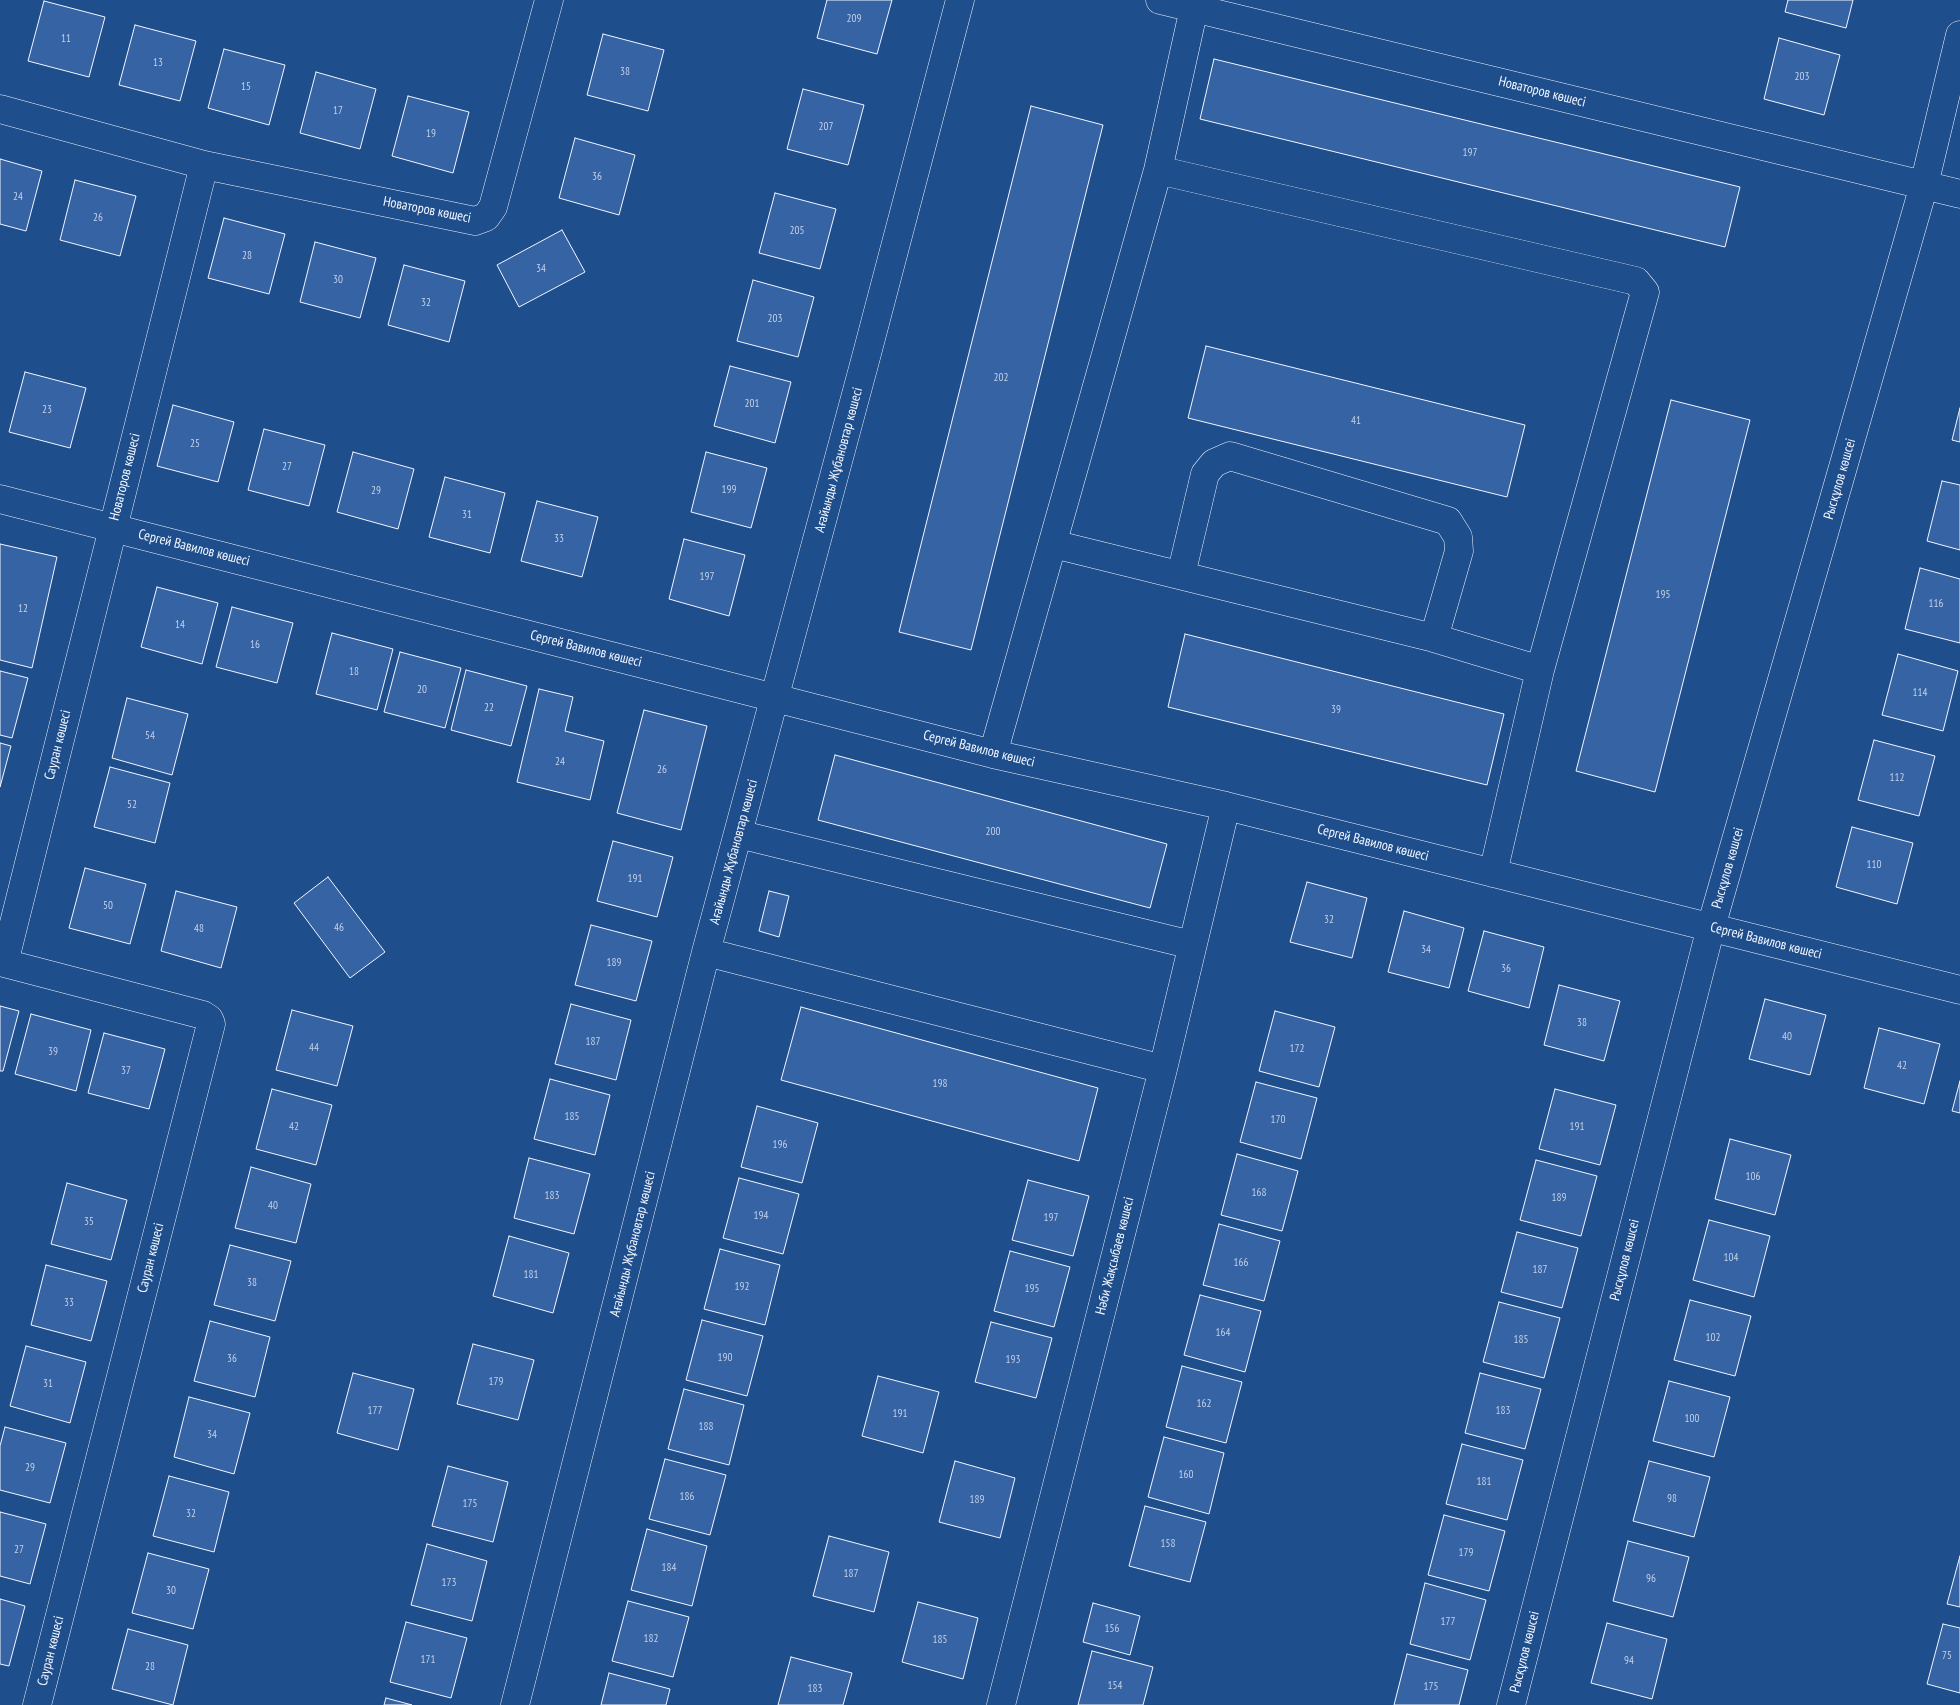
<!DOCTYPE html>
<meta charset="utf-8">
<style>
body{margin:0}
canvas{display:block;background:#1f4e8c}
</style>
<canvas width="1960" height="1705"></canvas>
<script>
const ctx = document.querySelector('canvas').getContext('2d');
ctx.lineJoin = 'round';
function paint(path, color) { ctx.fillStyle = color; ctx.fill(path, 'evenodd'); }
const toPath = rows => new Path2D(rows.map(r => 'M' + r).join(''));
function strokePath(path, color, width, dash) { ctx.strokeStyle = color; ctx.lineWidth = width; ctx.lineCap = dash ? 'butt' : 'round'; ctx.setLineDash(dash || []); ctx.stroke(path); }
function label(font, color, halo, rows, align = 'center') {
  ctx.font = font + ' "PT Sans Narrow",sans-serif'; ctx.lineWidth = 4; ctx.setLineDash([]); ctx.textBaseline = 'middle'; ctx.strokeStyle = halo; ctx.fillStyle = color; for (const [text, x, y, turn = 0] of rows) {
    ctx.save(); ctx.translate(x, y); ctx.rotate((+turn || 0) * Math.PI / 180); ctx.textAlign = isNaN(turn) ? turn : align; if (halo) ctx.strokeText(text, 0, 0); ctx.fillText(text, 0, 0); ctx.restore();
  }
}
const building = toPath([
 [827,0,892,0,877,54,817,38,827,0],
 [1788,0,1853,0,1846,28,1785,12,1788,0],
 [44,1,105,17,89,77,28,61,44,1],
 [135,25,196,41,180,101,119,85,135,25],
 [603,34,664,50,648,111,587,95,603,34],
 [1779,38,1840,55,1824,115,1764,99,1779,38],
 [224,49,285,65,269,125,208,108,224,49],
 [1214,59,1740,187,1725,247,1200,119,1214,59],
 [316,72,376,89,360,149,300,133,316,72],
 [803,89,864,105,848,165,787,149,803,89],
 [408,96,469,112,453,173,392,156,408,96],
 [1031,106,1103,125,971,650,899,632,1031,106],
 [575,138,635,155,619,215,559,198,575,138],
 [0,159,42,171,26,231,0,224,0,159],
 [75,180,136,196,120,256,60,240,75,180],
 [775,193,836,209,820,269,759,253,775,193],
 [224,218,285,234,269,294,208,278,224,218],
 [562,230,585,272,519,307,497,265,562,230],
 [315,242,376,258,360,318,300,302,315,242],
 [404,265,465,281,449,342,388,325,404,265],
 [753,280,814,297,798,357,737,341,753,280],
 [1206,346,1525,425,1507,497,1188,418,1206,346],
 [730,366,791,382,775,443,714,426,730,366],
 [25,372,86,388,70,448,9,432,25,372],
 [1671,400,1750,420,1655,792,1576,771,1671,400],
 [173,405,234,422,218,482,157,466,173,405],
 [1960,408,1960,442,1952,440,1960,408],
 [264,429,325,445,309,506,248,490,264,429],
 [353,452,414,469,398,529,337,512,353,452],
 [706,452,767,468,751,528,691,512,706,452],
 [445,477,505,493,490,553,429,537,445,477],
 [1942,481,1960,485,1960,550,1927,541,1942,481],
 [537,501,598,517,582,577,521,561,537,501],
 [684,539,745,555,729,616,669,599,684,539],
 [0,544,57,557,32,668,0,660,0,544],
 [1920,568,1960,579,1960,643,1905,629,1920,568],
 [157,587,218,603,202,664,141,647,157,587],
 [232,607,293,623,277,683,216,667,232,607],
 [332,633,393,649,377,710,316,694,332,633],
 [1185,634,1504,714,1487,785,1168,707,1185,634],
 [400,652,461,668,445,728,384,712,400,652],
 [1898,654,1958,671,1943,731,1882,715,1898,654],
 [466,670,527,686,511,746,451,730,466,670],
 [0,671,28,678,12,738,0,735,0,671],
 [539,689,573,697,565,731,604,741,590,800,517,782,539,689],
 [127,698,188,714,172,775,112,758,127,698],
 [644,710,707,726,681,830,617,813,644,710],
 [1874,740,1935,756,1919,816,1858,800,1874,740],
 [0,743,11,746,0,787,0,743],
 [835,755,1167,844,1150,908,818,820,835,755],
 [110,767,170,783,155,843,94,827,110,767],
 [1852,827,1913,843,1897,904,1836,887,1852,827],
 [613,841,673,857,657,917,597,901,613,841],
 [85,868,146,884,130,944,69,928,85,868],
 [328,877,385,952,350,978,294,903,328,877],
 [1307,882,1367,898,1352,958,1290,942,1307,882],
 [176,891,237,907,221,968,161,951,176,891],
 [769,891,789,896,779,937,759,931,769,891],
 [1404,911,1464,928,1449,988,1388,972,1404,911],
 [591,925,652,941,636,1001,575,985,591,925],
 [1484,931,1544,947,1529,1008,1468,991,1484,931],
 [1559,985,1620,1001,1604,1061,1544,1045,1559,985],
 [1765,999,1826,1015,1810,1075,1749,1059,1765,999],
 [571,1004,631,1020,616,1080,555,1064,571,1004],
 [0,1006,19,1011,3,1071,0,1071,0,1006],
 [801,1007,1098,1088,1079,1161,781,1080,801,1007],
 [292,1010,353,1026,337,1086,276,1070,292,1010],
 [1275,1011,1335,1027,1319,1087,1259,1071,1275,1011],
 [31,1014,91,1030,76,1091,15,1074,31,1014],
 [1879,1028,1940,1044,1924,1104,1864,1088,1879,1028],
 [104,1033,165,1049,149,1109,88,1093,104,1033],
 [550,1079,610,1095,595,1155,534,1139,550,1079],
 [1960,1081,1960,1113,1952,1111,1960,1081],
 [1256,1082,1317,1098,1301,1159,1240,1142,1256,1082],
 [272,1089,332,1105,316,1165,256,1149,272,1089],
 [1555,1089,1616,1105,1600,1165,1539,1149,1555,1089],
 [757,1106,818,1123,802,1183,741,1167,757,1106],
 [1730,1139,1791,1155,1775,1215,1715,1199,1730,1139],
 [1237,1154,1298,1171,1282,1231,1221,1215,1237,1154],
 [529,1158,590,1174,574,1234,514,1218,529,1158],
 [1536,1160,1597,1176,1581,1236,1520,1220,1536,1160],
 [251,1167,311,1184,296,1243,235,1228,251,1167],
 [739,1178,799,1194,783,1254,723,1238,739,1178],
 [1028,1180,1089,1196,1073,1256,1012,1240,1028,1180],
 [67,1183,127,1200,111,1260,51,1244,67,1183],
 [1709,1220,1770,1236,1754,1297,1693,1280,1709,1220],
 [1219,1224,1280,1241,1264,1301,1203,1285,1219,1224],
 [1517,1232,1578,1248,1562,1308,1501,1292,1517,1232],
 [509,1236,569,1253,553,1313,493,1296,509,1236],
 [230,1245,291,1261,275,1321,214,1305,230,1245],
 [720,1249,780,1265,765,1325,704,1309,720,1249],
 [1010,1251,1070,1267,1054,1327,994,1311,1010,1251],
 [46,1265,107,1281,91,1341,31,1325,46,1265],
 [1200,1295,1261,1311,1245,1372,1184,1355,1200,1295],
 [1690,1300,1751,1316,1735,1376,1674,1360,1690,1300],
 [1499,1302,1560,1318,1544,1378,1483,1362,1499,1302],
 [702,1320,763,1336,747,1396,686,1380,702,1320],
 [210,1321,270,1337,255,1397,194,1381,210,1321],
 [991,1322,1052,1338,1036,1398,975,1382,991,1322],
 [473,1344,534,1360,518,1420,457,1404,473,1344],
 [26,1346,86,1362,70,1423,10,1406,26,1346],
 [1182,1366,1242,1382,1226,1443,1166,1427,1182,1366],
 [353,1373,414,1389,398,1450,337,1433,353,1373],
 [1480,1373,1541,1389,1525,1449,1465,1433,1480,1373],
 [878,1376,939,1392,923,1453,862,1436,878,1376],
 [1669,1381,1730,1397,1714,1457,1653,1441,1669,1381],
 [684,1389,744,1405,729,1465,668,1449,684,1389],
 [189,1397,250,1413,234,1474,174,1457,189,1397],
 [5,1427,66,1443,50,1503,0,1490,0,1446,5,1427],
 [1164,1437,1224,1453,1209,1514,1148,1497,1164,1437],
 [1462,1444,1523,1460,1507,1520,1446,1504,1462,1444],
 [665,1459,726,1475,710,1535,649,1519,665,1459],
 [955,1461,1015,1478,1000,1538,939,1522,955,1461],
 [1649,1461,1710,1477,1694,1537,1633,1521,1649,1461],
 [448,1466,508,1482,493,1542,432,1526,448,1466],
 [169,1476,229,1492,214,1552,153,1536,169,1476],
 [1145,1506,1206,1522,1190,1582,1129,1566,1145,1506],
 [0,1512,46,1524,30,1584,0,1576,0,1512],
 [1444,1515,1505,1531,1489,1591,1428,1575,1444,1515],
 [647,1529,707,1546,692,1606,631,1590,647,1529],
 [829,1536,889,1552,874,1612,813,1596,829,1536],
 [1628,1541,1689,1557,1673,1617,1613,1601,1628,1541],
 [427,1544,487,1561,472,1621,411,1605,427,1544],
 [148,1553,209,1569,193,1629,132,1613,148,1553],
 [1960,1556,1960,1607,1947,1604,1960,1556],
 [1425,1583,1486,1600,1470,1660,1410,1644,1425,1583],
 [0,1599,25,1606,9,1666,0,1664,0,1599],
 [628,1601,689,1617,673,1677,612,1661,628,1601],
 [918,1602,978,1618,963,1679,902,1662,918,1602],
 [1093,1603,1140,1616,1130,1655,1083,1642,1093,1603],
 [406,1622,467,1638,451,1698,390,1682,406,1622],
 [1607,1623,1667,1639,1652,1699,1591,1683,1607,1623],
 [1943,1624,1960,1628,1960,1693,1927,1684,1943,1624],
 [128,1629,188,1645,173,1705,112,1689,128,1629],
 [1092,1651,1153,1667,1143,1705,1078,1705,1092,1651],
 [1407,1654,1468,1670,1459,1705,1394,1705,1407,1654],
 [791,1657,852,1673,843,1705,778,1705,791,1657],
 [609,1673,670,1689,666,1705,601,1705,609,1673],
 [386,1698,412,1705,384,1705,386,1698]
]);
paint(building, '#3563a3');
strokePath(building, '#f2f6ff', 1);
const minor = toPath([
 [1160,0,1960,194],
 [0,109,204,165,475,221,486,217,493,207,549,0],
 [1158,170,1194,8],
 [0,499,993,754,1226,806,1960,990],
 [1181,575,1205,474,1214,463,1230,456,1448,521,1458,537,1459,551,1434,638],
 [993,754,1158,170,1636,281,1645,292,1540,670,1434,638,1053,544],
 [738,834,1192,945],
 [1493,873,1540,670],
 [706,952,1163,1069],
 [0,962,4,963,204,165],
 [4,963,203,1015,209,1019,211,1024,37,1705],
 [515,1705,706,952,865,361,960,0],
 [1001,1705,1163,1069,1226,806],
 [1511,1705,1711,927,1924,185,1960,35]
]);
strokePath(minor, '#f2f6ff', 29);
strokePath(minor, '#1f4e8c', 28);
label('11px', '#c3d1e8', null, [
 ["209",854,19],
 ["11",66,39],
 ["13",158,63],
 ["38",625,72],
 ["203",1802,77],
 ["15",246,87],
 ["17",338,111],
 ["207",826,127],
 ["19",431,134],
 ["197",1470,153],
 ["36",597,177],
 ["24",18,197],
 ["26",98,218],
 ["205",797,231],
 ["28",247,256],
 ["34",541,269],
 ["30",338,280],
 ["32",426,303],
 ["203",775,319],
 ["202",1001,378],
 ["201",752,404],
 ["23",47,410],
 ["41",1356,421],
 ["25",195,444],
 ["27",287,467],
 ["199",729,490],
 ["29",376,491],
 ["31",467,515],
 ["33",559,539],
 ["197",707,577],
 ["195",1663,595],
 ["116",1936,604],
 ["12",23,609],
 ["14",180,625],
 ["16",255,645],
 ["18",354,672],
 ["20",422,690],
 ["114",1920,693],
 ["22",489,708],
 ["39",1336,710],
 ["54",150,736],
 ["24",560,762],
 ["26",662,770],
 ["112",1897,778],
 ["52",132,805],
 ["200",993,832],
 ["110",1874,865],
 ["191",635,879],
 ["50",108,906],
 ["32",1329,920],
 ["46",339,928],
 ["48",199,929],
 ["34",1426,950],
 ["189",614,963],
 ["36",1506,969],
 ["38",1582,1023],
 ["40",1787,1037],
 ["187",593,1042],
 ["44",314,1048],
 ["172",1297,1049],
 ["39",53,1052],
 ["42",1902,1066],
 ["37",126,1071],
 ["198",940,1084],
 ["185",572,1117],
 ["170",1278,1120],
 ["42",294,1127],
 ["191",1577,1127],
 ["196",780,1145],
 ["106",1753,1177],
 ["168",1259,1193],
 ["183",552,1196],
 ["189",1559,1198],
 ["40",273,1206],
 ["194",761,1216],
 ["197",1051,1218],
 ["35",89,1222],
 ["104",1731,1258],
 ["166",1241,1263],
 ["187",1540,1270],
 ["181",531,1275],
 ["38",252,1283],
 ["192",742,1287],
 ["195",1032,1289],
 ["33",69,1303],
 ["164",1223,1333],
 ["102",1713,1338],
 ["185",1521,1340],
 ["190",725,1358],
 ["36",232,1359],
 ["193",1013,1360],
 ["179",496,1382],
 ["31",48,1384],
 ["162",1204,1404],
 ["177",375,1411],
 ["183",1503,1411],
 ["191",900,1414],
 ["100",1692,1419],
 ["188",706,1427],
 ["34",212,1435],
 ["29",30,1468],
 ["160",1186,1475],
 ["181",1484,1482],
 ["186",687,1497],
 ["98",1672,1499],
 ["189",977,1500],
 ["175",470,1504],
 ["32",191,1514],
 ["158",1168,1544],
 ["27",19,1550],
 ["179",1466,1553],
 ["184",669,1568],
 ["187",851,1574],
 ["96",1651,1579],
 ["173",449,1583],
 ["30",171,1591],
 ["177",1448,1622],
 ["156",1112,1629],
 ["182",651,1639],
 ["185",940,1640],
 ["75",1947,1656],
 ["171",428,1660],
 ["94",1629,1661],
 ["28",150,1667],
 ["154",1115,1686],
 ["175",1431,1687],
 ["183",815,1689]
]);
label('14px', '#f2f6ff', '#1f4e8c', [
 ["Новаторов көшесі",1542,92,14],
 ["Новаторов көшесі",427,210,11],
 ["Ағайынды Жұбановтар көшесі",839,460,-75],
 ["Новаторов көшесі",125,477,-76],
 ["Рысқұлов көшсеі",1840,479,-74],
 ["Сергей Вавилов көшесі",194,548,14],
 ["Сергей Вавилов көшесі",586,649,14],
 ["Сауран көшесі",58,745,-76],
 ["Сергей Вавилов көшесі",979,749,14],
 ["Сергей Вавилов көшесі",1373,843,14],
 ["Ағайынды Жұбановтар көшесі",734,852,-75],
 ["Рысқұлов көшсеі",1728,868,-74],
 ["Сергей Вавилов көшесі",1766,941,14],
 ["Ағайынды Жұбановтар көшесі",633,1244,-76],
 ["Нәби Жақсыбаев көшесі",1115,1256,-76],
 ["Сауран көшесі",151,1258,-76],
 ["Рысқұлов көшсеі",1625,1260,-76],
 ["Сауран көшесі",51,1651,-76],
 ["Рысқұлов көшсеі",1525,1652,-76]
]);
</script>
